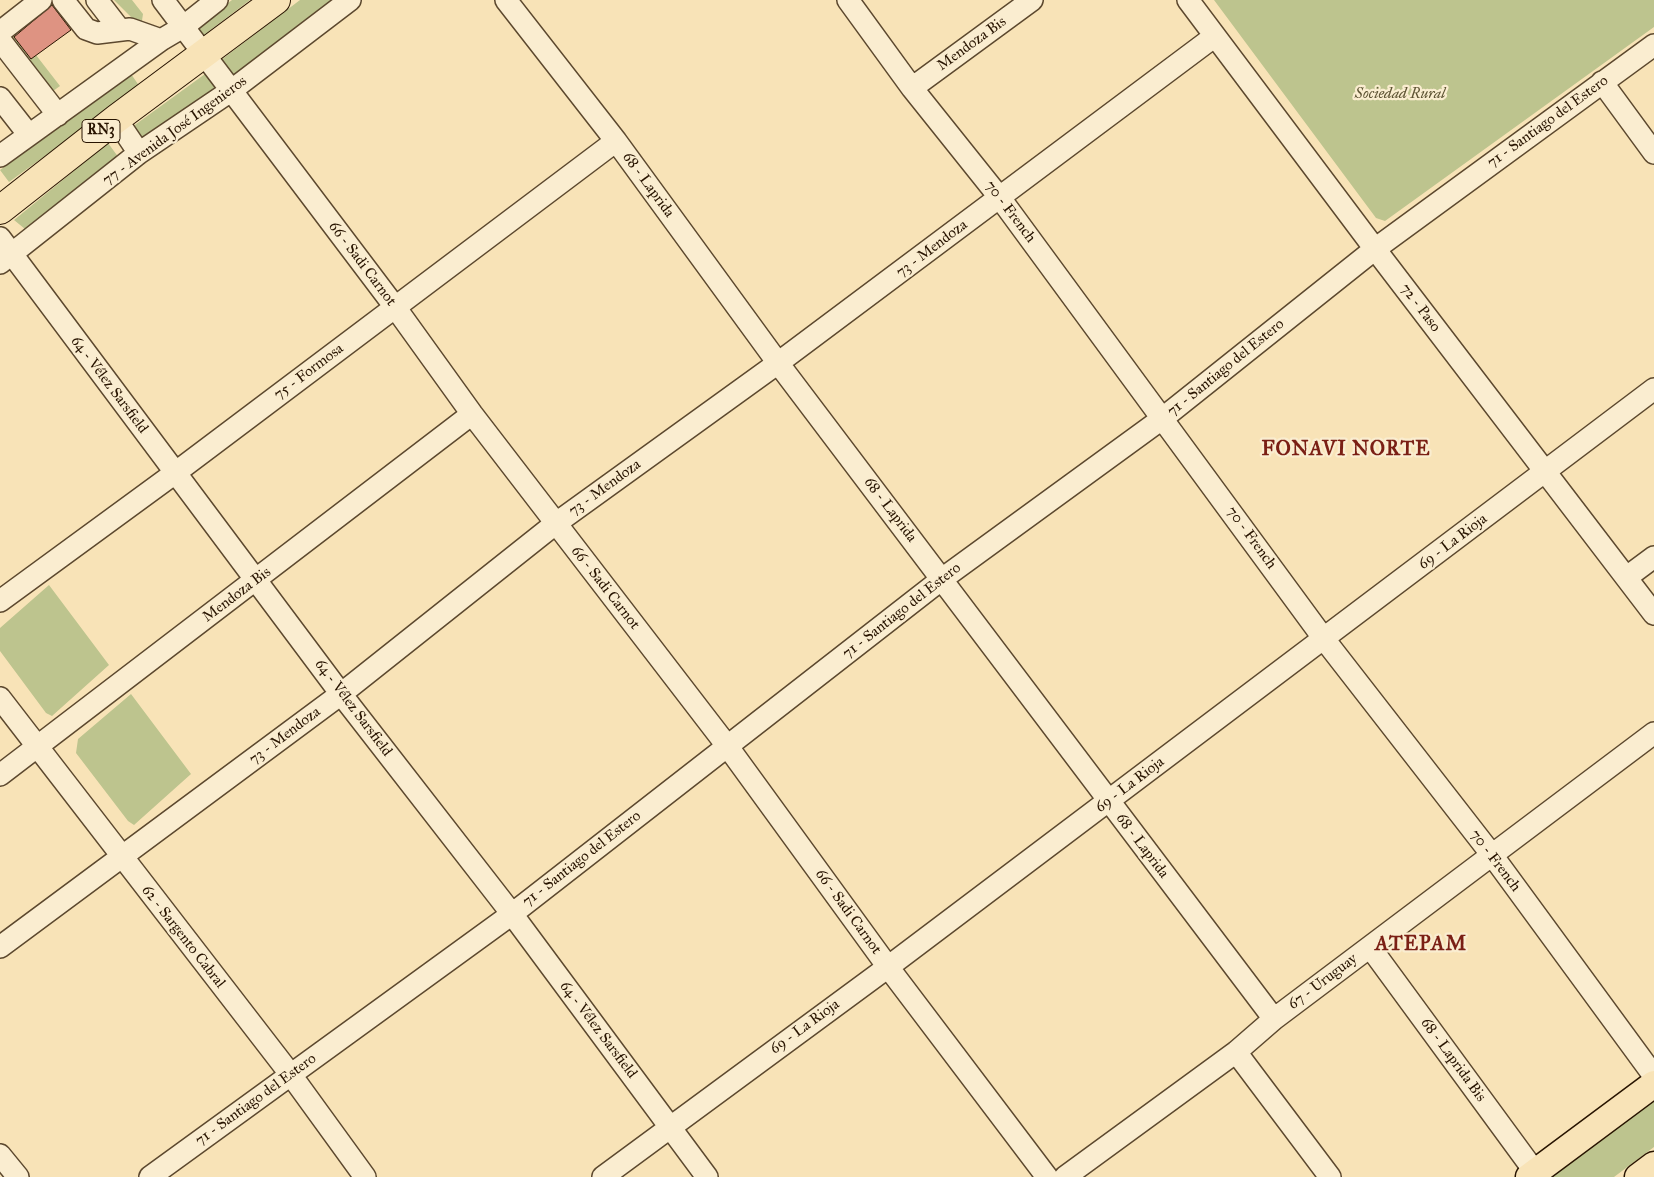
<!DOCTYPE html>
<meta charset="utf-8">
<style>
body{margin:0}
canvas{display:block;background:#f8e3b7}
</style>
<canvas width="1654" height="1177"></canvas>
<script>
const ctx = document.querySelector('canvas').getContext('2d');
ctx.lineJoin = 'round';
function paint(path, color) { ctx.fillStyle = color; ctx.fill(path, 'evenodd'); }
const toPath = rows => new Path2D(rows.map(r => 'M' + r).join(''));
function strokePath(path, color, width, dash) { ctx.strokeStyle = color; ctx.lineWidth = width; ctx.lineCap = dash ? 'butt' : 'round'; ctx.setLineDash(dash || []); ctx.stroke(path); }
function label(font, color, halo, rows, align = 'center') {
  ctx.font = font + ' "IM FELL Great Primer",serif'; ctx.lineWidth = 4.5; ctx.setLineDash([]); ctx.textBaseline = 'middle'; ctx.strokeStyle = halo; ctx.fillStyle = color; for (const [text, x, y, turn = 0] of rows) {
    ctx.save(); ctx.translate(x, y); ctx.rotate((+turn || 0) * Math.PI / 180); ctx.textAlign = isNaN(turn) ? turn : align; if (halo) ctx.strokeText(text, 0, 0); ctx.fillText(text, 0, 0); ctx.restore();
  }
}
paint(toPath([
 [114,0,132,0,143,14,141,27],
 [232,0,250,0,204,35,195,28],
 [300,0,332,0,233,76,221,60],
 [1214,0,1654,0,1654,27,1385,221,1376,218],
 [11,32,31,59,36,55,60,86,49,94,4,37],
 [131,74,140,87,9,182,0,170],
 [205,74,216,89,144,142,132,127],
 [108,143,119,158,25,229,14,220],
 [49,585,109,665,52,716,46,713,0,651,0,628],
 [131,694,191,774,134,825,128,821,76,753,78,739],
 [1654,1100,1654,1147,1614,1177,1551,1177]
]), '#bdc48e');
const building = toPath([
 [52,5,71,30,31,59,14,37,52,5]
]);
paint(building, '#de9382');
strokePath(building, '#281400', 1);
const minor = toPath([
 [63,0,86,29,97,33,130,29,161,40],
 [97,0,120,30],
 [163,0,395,307,472,414,728,747,888,967,1047,1177],
 [506,0,616,141,778,363,1274,1019],
 [848,0,912,88,1000,198,1324,639,1492,855,1654,1076],
 [1188,0,1375,249,1654,614],
 [0,32,41,0],
 [0,40,58,115],
 [1602,82,1654,153],
 [912,88,1032,0],
 [0,98,29,135],
 [116,119,139,153],
 [0,156,161,40,183,27,217,0],
 [0,238,341,694,512,914,707,1177],
 [0,263,139,153,232,90,350,0],
 [1627,577,1654,557],
 [0,601,175,473,616,141],
 [0,698,291,1075,365,1177],
 [0,775,472,414],
 [0,947,341,694,555,524,778,363,1215,36],
 [1370,947,1535,1172],
 [1236,1052,1330,1177],
 [0,1155,18,1177],
 [150,1177,512,914,942,579,1163,418,1375,249,1654,45],
 [603,1177,888,967,1654,389],
 [1065,1177,1236,1052,1274,1019,1654,733]
]);
const major = toPath([
 [1529,1177,1654,1084],
 [1638,1177,1654,1165]
]);
const highway = toPath([
 [0,210,116,119,276,0]
]);
strokePath(minor, '#5c482e', 24);
strokePath(major, '#281400', 29);
strokePath(highway, '#281400', 30);
strokePath(minor, '#faedd0', 21);
strokePath(major, '#f8e3b7', 26);
strokePath(highway, '#f8e3b7', 28);
for (const [x, y, w] of [
 [101,131,38]
]) { const box = new Path2D(); box.roundRect(x - w / 2, y - 11.5, w, 23, 4); ctx.fillStyle = '#faedd0'; ctx.fill(box); strokePath(box, '#281400', 1); }
label('bold 14px', '#281400', null, [
 ["RN3",101,131]
]);
label('15px', '#281400', '#faedd0', [
 ["Mendoza Bis",972,44,-36],
 ["71 - Santiago del Estero",1548,122,-36],
 ["77 - Avenida José Ingenieros",175,131,-36],
 ["68 - Laprida",648,185,54],
 ["70 - French",1010,212,53],
 ["73 - Mendoza",932,249,-37],
 ["66 - Sadi Carnot",362,264,53],
 ["72 - Paso",1420,308,53],
 ["71 - Santiago del Estero",1226,368,-39],
 ["75 - Formosa",309,372,-37],
 ["64 - Vélez Sarsfield",109,385,53],
 ["73 - Mendoza",605,488,-36],
 ["68 - Laprida",890,510,53],
 ["70 - French",1251,538,54],
 ["69 - La Rioja",1453,542,-37],
 ["66 - Sadi Carnot",605,588,52],
 ["Mendoza Bis",237,595,-37],
 ["71 - Santiago del Estero",902,611,-38],
 ["64 - Vélez Sarsfield",353,708,53],
 ["73 - Mendoza",285,736,-37],
 ["69 - La Rioja",1130,785,-37],
 ["68 - Laprida",1142,846,53],
 ["71 - Santiago del Estero",582,859,-38],
 ["70 - French",1495,861,53],
 ["66 - Sadi Carnot",848,912,54],
 ["62 - Sargento Cabral",183,937,52],
 ["67 - Uruguay",1323,982,-37],
 ["69 - La Rioja",805,1027,-36],
 ["64 - Vélez Sarsfield",598,1030,53],
 ["68 - Laprida Bis",1453,1060,54],
 ["71 - Santiago del Estero",256,1100,-36]
]);
label('italic 15px', '#5c5232', '#faedd0', [
 ["Sociedad Rural",1400,94]
]);
ctx.letterSpacing = '1px';
label('bold 20px', '#7a1f14', '#faedd0', [
 ["FONAVI NORTE",1346,450],
 ["ATEPAM",1421,945]
]);
ctx.letterSpacing = '0px';
</script>
